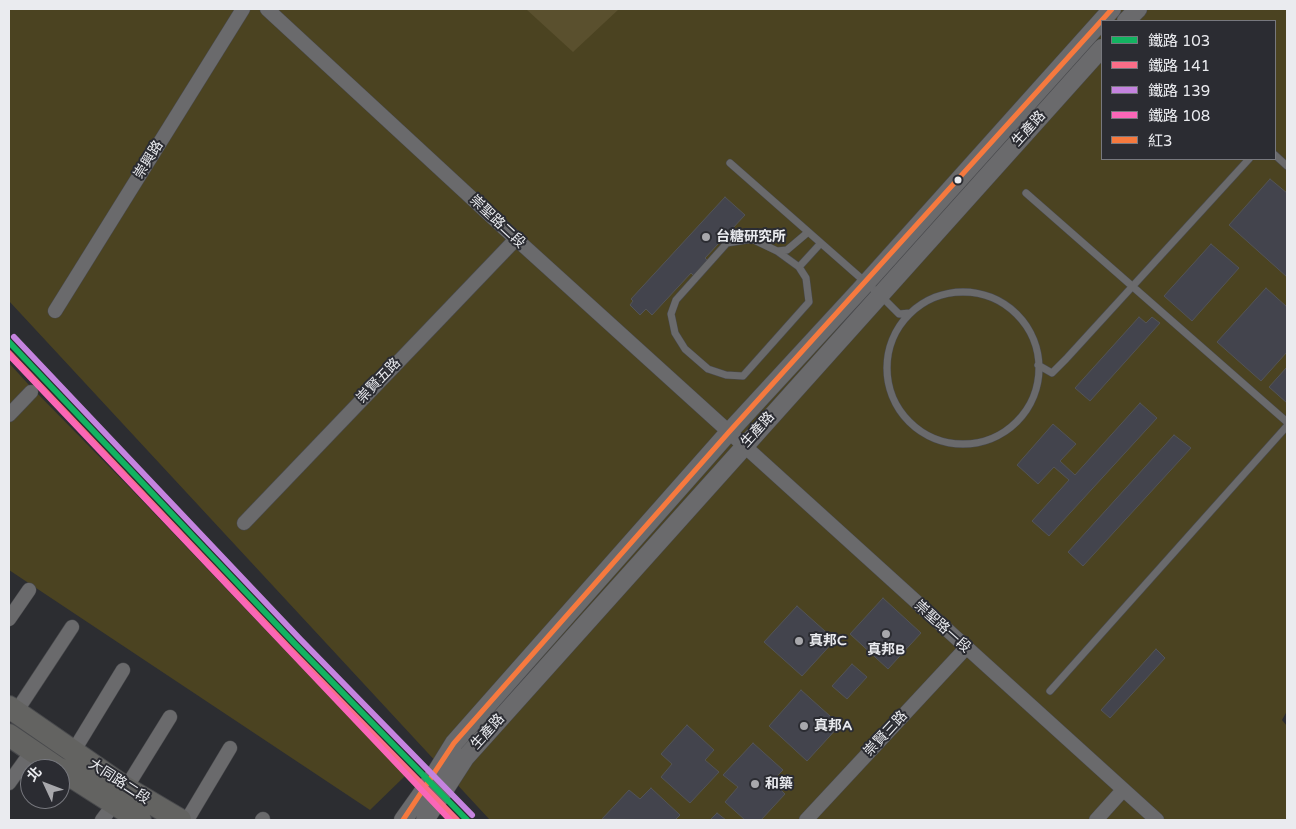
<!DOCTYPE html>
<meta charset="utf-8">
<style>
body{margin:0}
#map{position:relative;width:1296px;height:829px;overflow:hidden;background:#2c2d31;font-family:"Varela Round","Noto Sans TC",sans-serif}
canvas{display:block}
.frame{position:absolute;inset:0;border:10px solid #eaebef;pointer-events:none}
.legend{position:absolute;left:1101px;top:20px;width:175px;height:140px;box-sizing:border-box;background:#2b2c32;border:1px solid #77787e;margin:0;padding:6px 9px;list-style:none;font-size:15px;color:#eaebef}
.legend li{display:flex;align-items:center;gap:10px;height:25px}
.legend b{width:25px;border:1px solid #77787e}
.north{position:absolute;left:20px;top:759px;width:50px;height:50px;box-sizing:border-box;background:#2b2c32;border:1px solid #77787e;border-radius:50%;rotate:313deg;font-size:14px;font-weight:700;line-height:20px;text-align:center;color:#eaebef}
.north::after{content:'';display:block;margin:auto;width:18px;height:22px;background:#a8a8ac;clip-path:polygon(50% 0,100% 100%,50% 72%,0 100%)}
</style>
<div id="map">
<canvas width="1296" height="829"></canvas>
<div class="frame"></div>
<ul class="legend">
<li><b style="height:6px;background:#13b361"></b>鐵路 103</li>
<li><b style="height:6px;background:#fb6d88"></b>鐵路 141</li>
<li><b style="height:6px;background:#c483df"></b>鐵路 139</li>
<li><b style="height:6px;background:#fa66b7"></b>鐵路 108</li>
<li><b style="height:6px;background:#f6793e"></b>紅3</li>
</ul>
<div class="north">北</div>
</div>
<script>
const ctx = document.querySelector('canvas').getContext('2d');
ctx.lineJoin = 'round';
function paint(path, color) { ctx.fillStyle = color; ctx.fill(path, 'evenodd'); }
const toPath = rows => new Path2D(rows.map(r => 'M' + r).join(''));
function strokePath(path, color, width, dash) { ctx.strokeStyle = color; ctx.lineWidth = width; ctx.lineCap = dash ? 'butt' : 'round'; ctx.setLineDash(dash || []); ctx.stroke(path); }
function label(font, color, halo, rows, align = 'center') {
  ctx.font = font + ' "Varela Round","Noto Sans TC",sans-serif'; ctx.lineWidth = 4; ctx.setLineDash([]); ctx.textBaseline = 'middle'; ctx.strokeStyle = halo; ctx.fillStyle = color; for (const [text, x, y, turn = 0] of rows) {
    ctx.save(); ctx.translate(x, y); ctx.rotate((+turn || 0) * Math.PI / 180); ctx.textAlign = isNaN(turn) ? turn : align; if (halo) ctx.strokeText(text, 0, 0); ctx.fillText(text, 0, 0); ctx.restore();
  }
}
paint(toPath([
 [9,9,1287,9,1287,711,1282,720,1287,726,1287,820,490,820,9,301],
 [1102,21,1275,21,1275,159,1102,159],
 [9,363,29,385,9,407],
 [37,393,132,490,405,776,370,810,9,570,9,423]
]), '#4b4321');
paint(toPath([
 [526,9,619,9,573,52]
]), '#5a502e');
const building = toPath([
 [1270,179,1287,193,1287,277,1229,225,1270,179],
 [725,197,745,215,705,258,708,261,694,276,691,273,652,315,646,309,640,315,630,305,633,301,631,299,725,197],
 [1211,244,1239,268,1192,321,1164,296,1211,244],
 [1266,288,1287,307,1287,352,1261,381,1217,342,1266,288],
 [1139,317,1146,323,1152,317,1160,323,1090,401,1075,388,1139,317],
 [1287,367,1287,403,1269,387,1287,367],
 [1140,403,1157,418,1049,536,1032,521,1069,480,1054,467,1038,484,1017,465,1053,424,1076,444,1060,461,1075,475,1140,403],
 [1174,435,1191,448,1083,566,1068,552,1174,435],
 [883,598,921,633,888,669,850,634,883,598],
 [797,606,835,640,802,676,764,642,797,606],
 [1156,649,1165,658,1110,718,1101,710,1156,649],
 [852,664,867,677,847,699,832,686,852,664],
 [801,690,840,725,807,761,769,726,801,690],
 [687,725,714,750,705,760,719,772,690,803,661,777,672,764,661,754,687,725],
 [753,743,783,770,772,781,785,794,761,820,745,820,725,802,738,787,723,775,753,743],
 [651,788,680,815,675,820,602,819,629,790,640,799,651,788],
 [717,813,726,820,710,820,717,813]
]);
paint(building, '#43444d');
strokePath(building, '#535456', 1);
const service = toPath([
 [1275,155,1287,166],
 [730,163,880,295,899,314,910,313],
 [1026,193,1287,422],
 [807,233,787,250,777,251,752,239,727,243,676,300,671,314,675,333,685,349,708,369,726,375,743,376,809,302,806,278,799,267,820,244],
 [777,251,799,267],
 '887 368a76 76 0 1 1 152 0a76 76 0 1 1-152 0Z',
 [1038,365,1052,373,1066,359,1249,159],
 [1050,691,1287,426]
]);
const minor = toPath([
 [267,9,504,228,1157,820],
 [55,311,243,9],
 [9,415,31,392],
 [244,523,516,239],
 [9,619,29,590],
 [16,712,72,627],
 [73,752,123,670],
 [9,783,32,751],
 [102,820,126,788,170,717],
 [187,820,230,748],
 [262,820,263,819],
 [806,820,966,648],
 [1096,820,1123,790]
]);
const tertiary = toPath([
 [1126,21,1138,9],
 [403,820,430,782,454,743,729,432,859,291,1112,9],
 [425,820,465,758,1102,48]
]);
const primary = toPath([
 [9,707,126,788,180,820],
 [9,735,59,769],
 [60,769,140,820]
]);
strokePath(service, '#48494c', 8);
strokePath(minor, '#48494c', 15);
strokePath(tertiary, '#48494c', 19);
strokePath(primary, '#48494c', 24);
strokePath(service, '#6a6a6c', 7);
strokePath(minor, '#6a6a6c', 14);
strokePath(tertiary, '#6a6a6c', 18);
strokePath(primary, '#636361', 22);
strokePath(toPath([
 [403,820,454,743,729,432,1112,9]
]), '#f6793e', 5);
strokePath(toPath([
 [9,342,295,644,467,820]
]), '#13b361', 6);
strokePath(toPath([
 [9,353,290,649,457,820]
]), '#fb6d88', 6);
strokePath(toPath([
 [14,337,300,639,472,815]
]), '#c483df', 6);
strokePath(toPath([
 [9,355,450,820]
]), '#fa66b7', 6);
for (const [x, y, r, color] of [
 [958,180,4.5,"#eaebef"],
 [706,237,5,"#a8a8ac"],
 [886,634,5,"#a8a8ac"],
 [799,641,5,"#a8a8ac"],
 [804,726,5,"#a8a8ac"],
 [755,784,5,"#a8a8ac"]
]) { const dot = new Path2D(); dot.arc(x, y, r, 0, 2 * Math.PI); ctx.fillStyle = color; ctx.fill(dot); strokePath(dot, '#2b2c32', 2); }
label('14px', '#eaebef', '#2b2c32', [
 ["生產路",1029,129,-48],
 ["崇興路",149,160,-58],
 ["崇聖路二段",497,222,43],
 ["崇賢五路",379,381,-46],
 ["生產路",758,430,-48],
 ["崇聖路一段",942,627,42],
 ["生產路",488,732,-48],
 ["崇賢三路",886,734,-47],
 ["大同路二段",119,782,33]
]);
label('bold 14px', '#eaebef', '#2b2c32', [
 ["台糖研究所",716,237],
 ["真邦C",809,641],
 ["真邦B",886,650,"center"],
 ["真邦A",814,726],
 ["和築",765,784]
], 'left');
</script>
